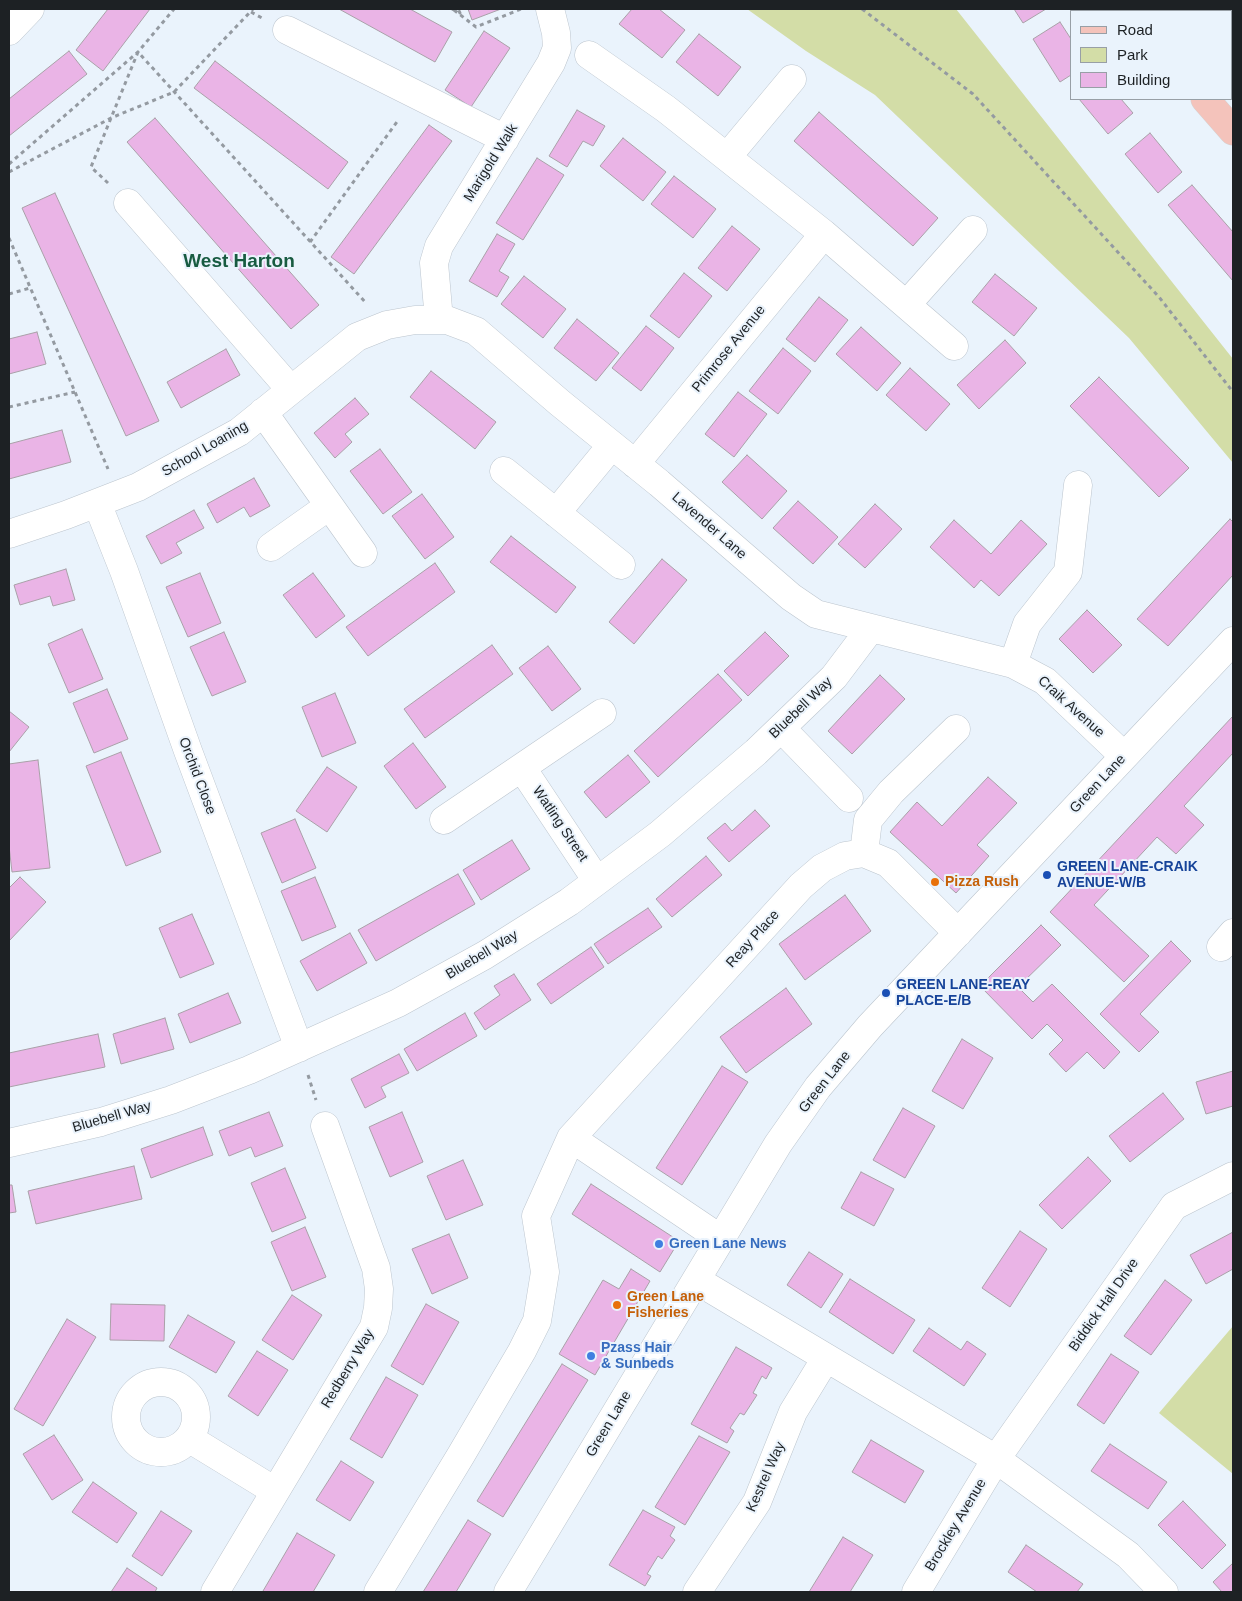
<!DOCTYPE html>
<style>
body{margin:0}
#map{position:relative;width:1242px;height:1601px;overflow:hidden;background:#eaf3fc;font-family:Helvetica,sans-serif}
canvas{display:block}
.frame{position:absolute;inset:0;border:10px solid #1d2124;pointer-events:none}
.legend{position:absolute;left:1070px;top:10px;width:162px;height:90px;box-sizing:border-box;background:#eaf3fc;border:1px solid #989fa6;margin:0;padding:6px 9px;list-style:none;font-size:15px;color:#1d2124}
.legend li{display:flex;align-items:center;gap:10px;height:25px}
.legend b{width:25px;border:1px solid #989fa6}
</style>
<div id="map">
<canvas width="1242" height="1601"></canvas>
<div class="frame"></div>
<ul class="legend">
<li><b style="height:6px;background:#f4c3bb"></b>Road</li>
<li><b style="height:14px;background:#d3dda7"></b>Park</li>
<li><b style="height:14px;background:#eab4e6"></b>Building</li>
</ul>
</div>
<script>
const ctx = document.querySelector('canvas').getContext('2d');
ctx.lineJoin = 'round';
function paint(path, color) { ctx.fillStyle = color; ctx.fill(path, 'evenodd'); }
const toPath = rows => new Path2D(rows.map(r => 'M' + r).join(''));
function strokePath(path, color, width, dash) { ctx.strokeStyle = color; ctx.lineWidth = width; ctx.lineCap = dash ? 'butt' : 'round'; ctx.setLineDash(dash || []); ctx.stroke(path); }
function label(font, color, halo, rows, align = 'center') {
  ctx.font = font + ' Helvetica,sans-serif'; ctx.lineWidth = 4; ctx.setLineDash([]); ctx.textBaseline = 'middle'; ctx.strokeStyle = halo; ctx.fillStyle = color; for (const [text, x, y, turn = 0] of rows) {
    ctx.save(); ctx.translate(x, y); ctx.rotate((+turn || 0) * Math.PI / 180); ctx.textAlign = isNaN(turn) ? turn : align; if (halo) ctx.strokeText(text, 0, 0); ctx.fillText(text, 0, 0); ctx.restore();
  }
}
paint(toPath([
 [747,9,956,9,1233,359,1233,463,1129,338,875,95,806,51],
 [1233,1326,1233,1474,1159,1413]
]), '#d3dda7');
const building = toPath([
 [108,9,150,9,103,71,76,50,108,9],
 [339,9,410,9,452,32,435,62,339,9],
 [468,9,501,9,472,20,468,9],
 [632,9,659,9,685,30,662,58,619,24,632,9],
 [1014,9,1046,9,1023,23,1014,9],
 [1196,9,1233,9,1233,23,1231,25,1231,11,1193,11,1196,9],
 [1060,22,1071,39,1071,75,1060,82,1033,39,1060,22],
 [1231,27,1233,30,1233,69,1231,66,1231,27],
 [484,31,510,48,471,107,445,90,484,31],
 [699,34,741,67,718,96,676,62,699,34],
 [69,51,87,74,9,136,9,99,69,51],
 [215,61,348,162,328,189,194,88,215,61],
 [1079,99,1121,99,1133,113,1108,134,1079,99],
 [577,110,605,126,593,146,583,141,567,167,549,156,577,110],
 [819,112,938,218,913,246,794,141,819,112],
 [155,118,319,305,291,329,127,142,155,118],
 [429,125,452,141,354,274,331,257,429,125],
 [1150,133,1182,172,1158,193,1125,154,1150,133],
 [623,138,666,172,643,201,600,166,623,138],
 [537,158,564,175,523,240,496,223,537,158],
 [674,176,716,209,693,238,651,204,674,176],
 [1192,185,1233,232,1233,281,1168,205,1192,185],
 [55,193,159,421,126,436,22,208,55,193],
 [732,226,760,249,727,291,698,268,732,226],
 [497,234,515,244,499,271,509,277,497,297,469,281,497,234],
 [684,273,712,296,679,338,650,316,684,273],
 [995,274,1037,308,1014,336,972,302,995,274],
 [524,276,566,309,543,338,501,304,524,276],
 [819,297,848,320,815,362,786,339,819,297],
 [577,319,619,353,596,381,554,348,577,319],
 [646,326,674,348,641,391,612,368,646,326],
 [861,327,901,363,877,391,836,354,861,327],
 [37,332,46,364,9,374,9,339,37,332],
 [1005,340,1026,363,979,409,957,385,1005,340],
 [783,348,811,371,778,414,749,391,783,348],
 [226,349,240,375,181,408,167,382,226,349],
 [910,368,950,404,926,431,886,395,910,368],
 [431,371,496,422,475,449,410,397,431,371],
 [1099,377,1189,468,1159,497,1070,406,1099,377],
 [738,392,767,414,734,457,705,434,738,392],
 [355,398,369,414,345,434,352,442,335,458,314,433,355,398],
 [62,430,71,462,9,479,9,444,62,430],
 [380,449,412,492,383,514,350,471,380,449],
 [747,455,787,491,762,519,722,482,747,455],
 [254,478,270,506,250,517,244,507,217,523,207,504,254,478],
 [422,494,454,537,425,559,392,516,422,494],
 [798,501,838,537,813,564,773,528,798,501],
 [875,504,902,529,865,568,838,544,875,504],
 [194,510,204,528,176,543,182,553,161,564,146,536,194,510],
 [1230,519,1233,522,1233,575,1168,646,1137,619,1230,519],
 [954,520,991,554,1021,520,1047,544,999,596,981,580,974,588,930,547,954,520],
 [511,536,576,587,556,613,490,562,511,536],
 [662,559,687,580,634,644,609,622,662,559],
 [435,563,455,592,368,656,346,627,435,563],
 [66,569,75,600,53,606,50,596,20,605,14,585,66,569],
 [200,573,221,623,188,637,166,587,200,573],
 [313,573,345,616,316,638,283,595,313,573],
 [1087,610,1122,645,1093,673,1059,639,1087,610],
 [82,629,103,679,69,693,48,644,82,629],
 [224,632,246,682,212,696,190,647,224,632],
 [765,632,789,656,748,696,724,671,765,632],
 [492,645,513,674,425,738,404,709,492,645],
 [548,646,581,689,552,711,519,668,548,646],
 [718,674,742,700,658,777,634,751,718,674],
 [880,675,905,699,852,754,828,731,880,675],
 [107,689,128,739,94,753,73,703,107,689],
 [335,693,356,743,322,757,302,707,335,693],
 [9,711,29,727,9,752,9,711],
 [1233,716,1233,753,1184,806,1204,825,1176,854,1157,837,1094,905,1149,956,1124,982,1050,912,1233,716],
 [413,743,446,787,416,809,384,766,413,743],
 [121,752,161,852,126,866,86,766,121,752],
 [628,755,650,782,606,818,584,792,628,755],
 [38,760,50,868,12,872,9,846,9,764,38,760],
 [327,767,357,787,327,832,296,811,327,767],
 [988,777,1017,803,977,845,989,856,956,893,890,832,917,802,942,826,988,777],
 [755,810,770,826,729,862,707,838,725,823,732,831,755,810],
 [295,819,316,868,282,883,261,833,295,819],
 [512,840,530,869,481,900,463,870,512,840],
 [706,856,722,875,672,917,656,899,706,856],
 [458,874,475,904,376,961,358,930,458,874],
 [20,877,46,902,9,941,9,888,20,877],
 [315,877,336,927,302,941,281,891,315,877],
 [845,895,871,931,805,980,779,944,845,895],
 [648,908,662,927,608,964,594,944,648,908],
 [192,914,214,964,180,978,159,928,192,914],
 [1041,925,1061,945,1018,987,1033,1002,1052,984,1120,1052,1104,1069,1087,1052,1066,1072,1049,1054,1063,1040,1047,1024,1032,1039,980,986,1041,925],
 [350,933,367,963,317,991,300,961,350,933],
 [1171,941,1191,961,1140,1014,1159,1032,1139,1052,1100,1014,1171,941],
 [591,947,604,967,551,1004,537,984,591,947],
 [514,974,531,1000,485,1030,474,1013,500,995,494,986,514,974],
 [786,988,812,1024,746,1073,720,1037,786,988],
 [228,993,241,1023,190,1043,178,1014,228,993],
 [465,1013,477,1036,417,1071,404,1049,465,1013],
 [165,1018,174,1049,121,1064,113,1034,165,1018],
 [98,1034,105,1067,9,1087,9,1053,98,1034],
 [962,1039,993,1058,963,1109,932,1091,962,1039],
 [399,1054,409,1073,381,1087,386,1097,365,1108,351,1079,399,1054],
 [722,1066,748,1082,682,1185,656,1168,722,1066],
 [1233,1071,1233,1106,1206,1114,1196,1082,1233,1071],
 [1163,1093,1184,1119,1130,1162,1109,1136,1163,1093],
 [903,1108,935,1126,905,1178,873,1160,903,1108],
 [269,1112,283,1146,255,1157,251,1147,229,1156,219,1131,269,1112],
 [402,1112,423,1162,390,1177,369,1127,402,1112],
 [203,1127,213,1155,151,1178,141,1149,203,1127],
 [1088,1157,1111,1181,1062,1229,1039,1205,1088,1157],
 [463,1160,483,1205,446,1220,427,1176,463,1160],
 [134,1166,142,1199,36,1224,28,1191,134,1166],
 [285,1168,306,1218,272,1232,251,1183,285,1168],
 [861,1172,894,1189,874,1226,841,1208,861,1172],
 [591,1184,679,1241,660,1272,572,1214,591,1184],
 [9,1185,12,1185,16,1212,9,1213,9,1185],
 [305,1227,326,1277,292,1291,271,1242,305,1227],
 [1020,1231,1047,1249,1010,1307,982,1288,1020,1231],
 [1233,1232,1233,1269,1206,1284,1190,1255,1233,1232],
 [449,1234,468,1278,432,1294,412,1249,449,1234],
 [809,1252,843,1274,821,1308,787,1285,809,1252],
 [631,1269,650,1281,595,1375,559,1354,603,1280,619,1289,631,1269],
 [850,1279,915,1320,893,1354,829,1312,850,1279],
 [1165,1280,1192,1300,1151,1355,1124,1336,1165,1280],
 [292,1295,322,1315,293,1360,262,1340,292,1295],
 [111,1304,165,1305,164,1341,110,1340,111,1304],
 [426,1304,459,1322,423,1385,391,1366,426,1304],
 [188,1315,235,1342,216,1373,169,1347,188,1315],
 [67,1319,96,1337,43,1426,14,1409,67,1319],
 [929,1328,961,1350,967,1341,986,1354,964,1386,913,1351,929,1328],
 [736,1347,772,1368,766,1379,762,1376,753,1393,757,1395,744,1415,740,1413,730,1428,734,1431,727,1443,691,1424,736,1347],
 [257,1351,288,1370,258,1416,228,1396,257,1351],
 [1111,1354,1139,1372,1104,1424,1077,1405,1111,1354],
 [562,1364,588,1380,503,1517,477,1501,562,1364],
 [386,1377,418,1395,382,1458,350,1439,386,1377],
 [54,1435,83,1480,52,1500,23,1454,54,1435],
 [699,1436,730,1452,685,1525,655,1507,699,1436],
 [871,1440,924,1471,905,1503,852,1472,871,1440],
 [1110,1444,1167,1482,1148,1509,1091,1471,1110,1444],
 [341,1461,374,1482,350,1521,316,1500,341,1461],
 [93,1482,137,1513,117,1543,72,1512,93,1482],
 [1183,1501,1226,1545,1202,1569,1158,1525,1183,1501],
 [643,1510,675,1527,670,1536,675,1540,662,1559,658,1556,647,1574,651,1576,645,1586,609,1565,643,1510],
 [161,1511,192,1531,162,1576,132,1556,161,1511],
 [468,1520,491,1534,456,1592,423,1592,468,1520],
 [297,1533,335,1555,313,1592,265,1592,263,1591,297,1533],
 [843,1537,873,1555,850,1592,809,1592,843,1537],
 [1026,1545,1083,1584,1077,1592,1037,1592,1008,1572,1026,1545],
 [1233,1563,1233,1592,1222,1592,1213,1582,1233,1563],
 [127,1568,157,1588,155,1592,111,1592,127,1568]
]);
paint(building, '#eab4e6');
strokePath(building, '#a9a0a8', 1);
const minor = toPath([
 [287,30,505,139],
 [9,31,30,9],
 [589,55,666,109,824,234,954,346],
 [727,157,792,79],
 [128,203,291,390],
 [907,304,973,230],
 [439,320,434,263,439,246,551,63,557,48,556,33,550,9],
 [263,412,363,553],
 [635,464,824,234],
 [504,471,621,565],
 [97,503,124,571,188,751,299,1048],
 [556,513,612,445],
 [9,534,66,515,138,487,239,432,357,337,387,325,415,320,447,320,476,331,560,403,659,483,791,597,816,614,1013,664,1045,681,1124,756],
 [271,547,329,506],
 [1013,664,1027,624,1068,572,1078,485],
 [781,728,849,798],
 [522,768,597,881],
 [444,820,602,713],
 [864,853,868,820,891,792,956,729],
 [1221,947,1233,933],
 [571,1138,721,1239],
 [9,1143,101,1122,171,1100,249,1070,398,1003,485,955,569,902,660,834,756,752,834,677,871,628],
 [696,1280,996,1459,1128,1555,1164,1592],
 '126 1417a35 35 0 1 1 70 0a35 35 0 1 1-70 0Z',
 [190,1439,275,1491],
 [215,1592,374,1327,378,1308,379,1289,376,1268,325,1126],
 [378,1592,461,1455,522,1351,537,1321,545,1272,536,1216,571,1138,801,886,822,868,845,856,864,853,888,863,958,933],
 [508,1592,778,1144,818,1087,870,1026,1233,641],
 [697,1592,757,1502,793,1412,826,1358],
 [916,1592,996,1459,1174,1206,1233,1176]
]);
const major = toPath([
 [1145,9,1146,11],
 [1205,99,1233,131]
]);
strokePath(minor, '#bcc5ce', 29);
strokePath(major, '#d2d3d3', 29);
strokePath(toPath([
 [452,9,460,13,458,9],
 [862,9,973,94,1159,297,1233,392],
 [454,10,476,27,521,9],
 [251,12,262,18],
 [9,164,138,52,174,9],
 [9,172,111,118,174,92,253,9],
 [108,183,91,167,138,52,366,303],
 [9,238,108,469],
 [310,242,399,119],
 [9,294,30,288],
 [9,407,75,392],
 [308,1075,316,1100]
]), '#949aa1', 3, [4, 4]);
strokePath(minor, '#fff', 28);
strokePath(major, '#f4c3bb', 28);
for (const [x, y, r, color] of [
 [1047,875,5,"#1a4fb4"],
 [935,882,5,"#e8710a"],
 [886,993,5,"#1a4fb4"],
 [659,1244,5,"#3f7fe0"],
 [617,1305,5,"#e8710a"],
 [591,1356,5,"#3f7fe0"]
]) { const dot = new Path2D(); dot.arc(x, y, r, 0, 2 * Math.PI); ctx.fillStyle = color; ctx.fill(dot); strokePath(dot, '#eaf3fc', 2); }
label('14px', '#1d2124', '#eaf3fc', [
 ["Marigold Walk",491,163,-58],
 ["Primrose Avenue",729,349,-51],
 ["School Loaning",205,449,-30],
 ["Lavender Lane",709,526,41],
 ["Craik Avenue",1071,707,42],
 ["Bluebell Way",801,708,-44],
 ["Orchid Close",197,776,69],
 ["Green Lane",1098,784,-47],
 ["Watling Street",560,824,56],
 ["Reay Place",753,939,-48],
 ["Bluebell Way",482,955,-31],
 ["Green Lane",825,1082,-52],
 ["Bluebell Way",112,1117,-16],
 ["Biddick Hall Drive",1104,1305,-55],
 ["Redberry Way",348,1369,-59],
 ["Green Lane",609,1424,-59],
 ["Kestrel Way",766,1477,-66],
 ["Brockley Avenue",956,1525,-59]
]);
label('bold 14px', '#164399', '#eaf3fc', [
 ["GREEN LANE-CRAIK",1057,867],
 ["AVENUE-W/B",1057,883],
 ["GREEN LANE-REAY",896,985],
 ["PLACE-E/B",896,1001]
], 'left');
label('bold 14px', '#c56008', '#eaf3fc', [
 ["Pizza Rush",945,882],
 ["Green Lane",627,1297],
 ["Fisheries",627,1313]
], 'left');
label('bold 14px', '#366cbe', '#eaf3fc', [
 ["Green Lane News",669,1244],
 ["Pzass Hair",601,1348],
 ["& Sunbeds",601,1364]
], 'left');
label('bold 19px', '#185b41', '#eaf3fc', [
 ["West Harton",239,262]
]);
</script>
